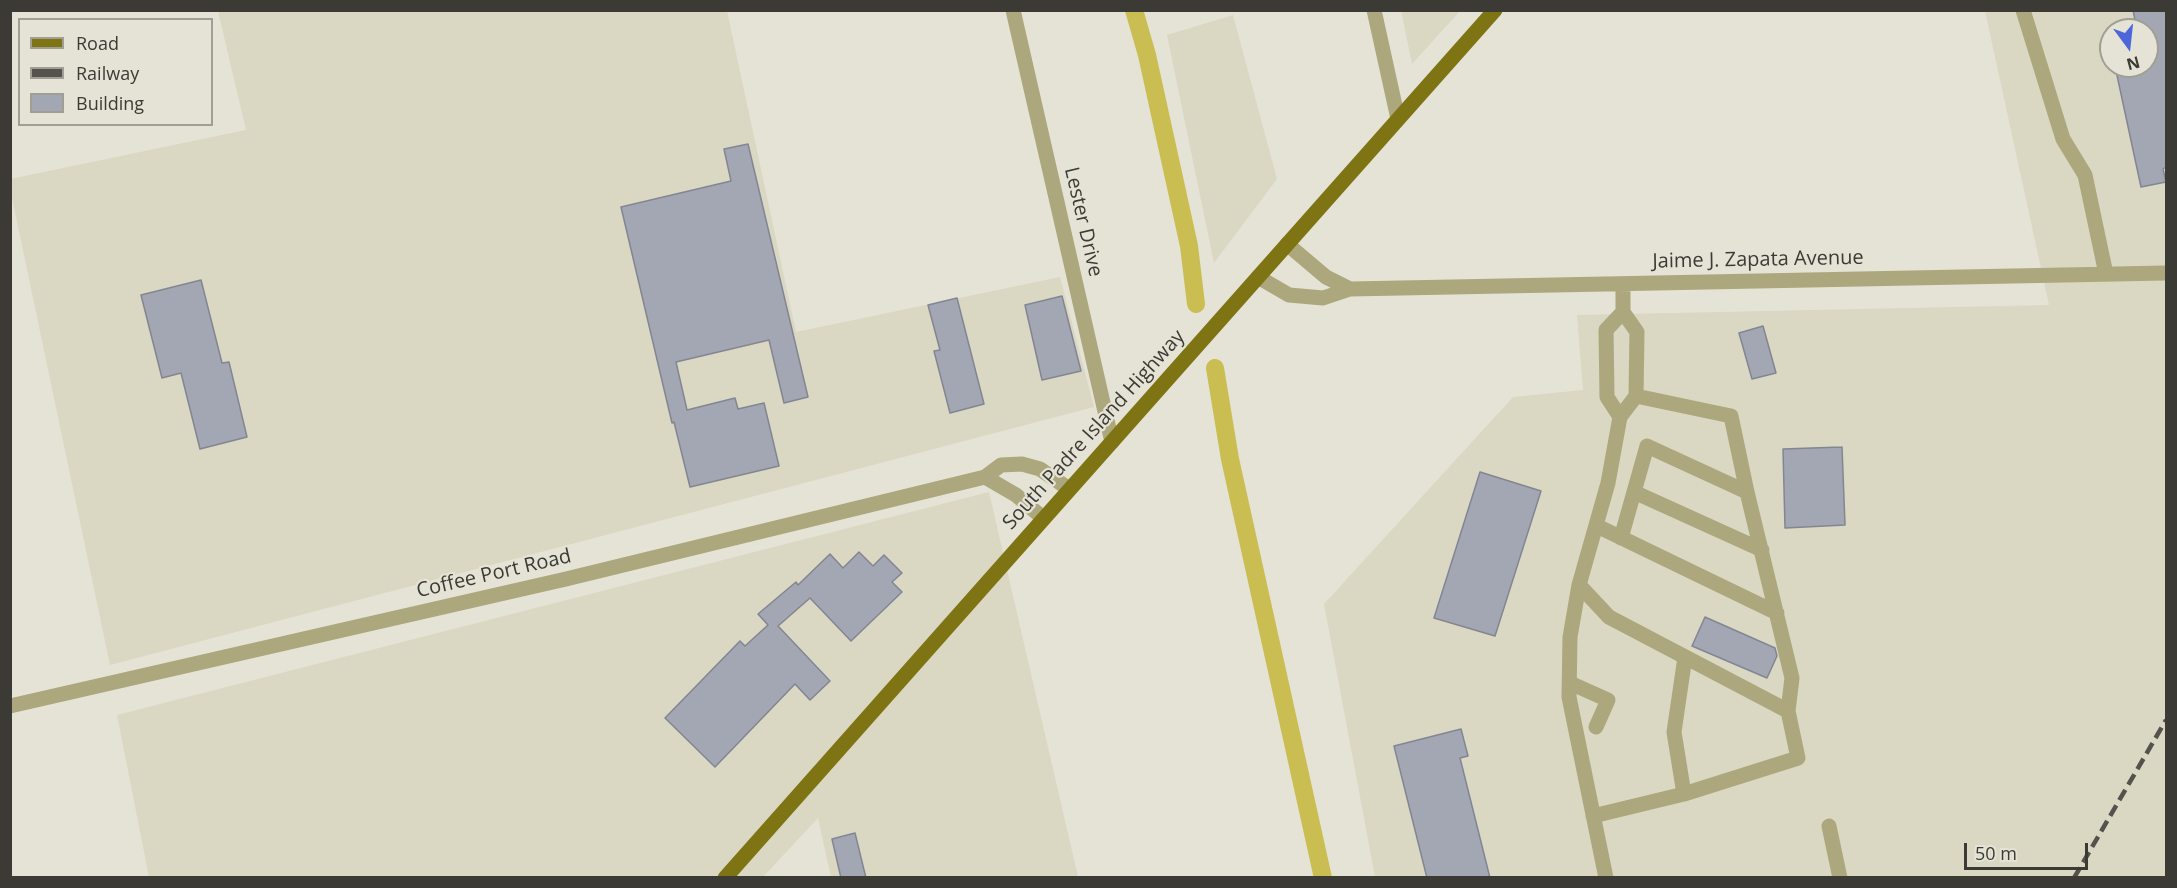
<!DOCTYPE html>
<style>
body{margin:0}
#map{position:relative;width:2177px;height:888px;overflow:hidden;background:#e5e3d5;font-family:"Open Sans",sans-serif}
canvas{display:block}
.frame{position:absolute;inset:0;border:12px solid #3b3a35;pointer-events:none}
.legend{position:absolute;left:18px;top:18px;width:195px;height:108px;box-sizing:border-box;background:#e5e3d5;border:2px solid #a19f95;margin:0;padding:8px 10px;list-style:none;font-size:18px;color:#3b3a35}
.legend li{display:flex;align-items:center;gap:12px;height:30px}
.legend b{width:30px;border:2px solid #a19f95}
.north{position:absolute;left:2099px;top:18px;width:60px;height:60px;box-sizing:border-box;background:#e5e3d5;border:2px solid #a19f95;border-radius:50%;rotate:165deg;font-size:16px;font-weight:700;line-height:24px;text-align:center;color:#3b3a35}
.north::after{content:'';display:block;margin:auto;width:21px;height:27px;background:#4d66da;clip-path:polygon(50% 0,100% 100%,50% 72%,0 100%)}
.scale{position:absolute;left:1964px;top:843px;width:124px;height:27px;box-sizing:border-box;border:3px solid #3b3a35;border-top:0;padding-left:8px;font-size:18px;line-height:21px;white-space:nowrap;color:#3b3a35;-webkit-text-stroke:4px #e5e3d5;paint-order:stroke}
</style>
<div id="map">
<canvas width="2177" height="888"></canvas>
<div class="frame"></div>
<ul class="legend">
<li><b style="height:8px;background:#7f7413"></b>Road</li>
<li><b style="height:8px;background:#53524c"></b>Railway</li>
<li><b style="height:16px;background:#a3a7b3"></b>Building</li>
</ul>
<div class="north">N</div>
<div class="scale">50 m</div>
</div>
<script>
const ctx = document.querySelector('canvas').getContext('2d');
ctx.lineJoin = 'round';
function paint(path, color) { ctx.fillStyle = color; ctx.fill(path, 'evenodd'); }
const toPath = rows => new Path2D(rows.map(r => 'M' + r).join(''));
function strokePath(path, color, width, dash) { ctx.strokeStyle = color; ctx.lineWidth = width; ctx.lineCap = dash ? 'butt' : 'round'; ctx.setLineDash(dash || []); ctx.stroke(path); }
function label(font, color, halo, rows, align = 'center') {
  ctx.font = font + ' "Open Sans",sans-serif'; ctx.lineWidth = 4.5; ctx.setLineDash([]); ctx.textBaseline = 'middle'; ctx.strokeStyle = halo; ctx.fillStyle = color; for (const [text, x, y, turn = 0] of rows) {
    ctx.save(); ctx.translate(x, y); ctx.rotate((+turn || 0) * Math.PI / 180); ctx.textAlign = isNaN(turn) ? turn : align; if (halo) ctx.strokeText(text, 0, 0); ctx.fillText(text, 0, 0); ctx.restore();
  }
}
paint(toPath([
 [1401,10,1460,10,1460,11,1412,64],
 [218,11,727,11,796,332,1060,277,1094,407,110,665,11,193,10,179,246,130],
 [1985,11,2166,11,2166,877,1375,877,1324,604,1513,397,1583,390,1577,315,2049,305],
 [2111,30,2147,30,2147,66,2111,66],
 [1233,15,1277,179,1214,263,1167,35],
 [989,492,1078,877,831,877,818,818,763,877,149,877,117,715]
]), '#dad7c2');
strokePath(toPath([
 [1134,10,1147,55,1189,246,1196,304],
 [1215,368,1230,459,1323,878]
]), '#cabd52', 18);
const building = toPath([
 [2133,10,2166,10,2166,167,2163,169,2166,182,2141,187,2115,66,2147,66,2147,30,2137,30,2133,10],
 [748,144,808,397,784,403,769,340,676,362,687,410,735,398,738,409,764,403,779,466,690,487,674,422,672,423,621,207,731,181,724,149,748,144],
 [201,280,222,363,229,362,247,437,200,449,181,373,162,378,141,295,201,280],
 [1062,296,1081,371,1042,380,1025,305,1062,296],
 [957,298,984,404,950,413,934,351,940,350,928,305,957,298],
 [1763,326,1776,373,1752,379,1739,333,1763,326],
 [1842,447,1845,525,1785,528,1783,449,1842,447],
 [1480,472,1541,491,1495,636,1434,618,1480,472],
 [859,552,873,566,884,555,902,573,892,582,902,592,851,641,810,598,778,626,830,681,810,700,795,684,715,767,665,718,740,641,745,646,768,625,758,614,796,582,798,585,830,554,843,568,859,552],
 [1705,617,1775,648,1777,656,1767,678,1692,646,1705,617],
 [1461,729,1468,756,1460,758,1490,878,1427,878,1394,746,1461,729],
 [855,833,866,878,841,878,832,839,855,833]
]);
paint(building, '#a3a7b3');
strokePath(building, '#828692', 1.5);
strokePath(toPath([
 [1013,10,1112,442],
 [1374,10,1398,119],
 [2023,10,2063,139,2085,175,2106,274],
 [1287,244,1326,277,1350,289],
 [1258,277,1289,295,1323,298,1350,289,2166,273],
 [1636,396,1731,416,1747,492,1792,678,1788,711],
 [1620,417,1607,397,1606,330,1623,312],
 [985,477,1016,495,1043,518],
 [1747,492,1647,446,1634,492,1762,550],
 [1597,526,1777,613],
 [1621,538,1634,492],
 [1579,585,1570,637,1569,697,1606,878],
 [1570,683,1608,700,1596,727],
 [10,706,566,579,985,477,1001,465,1022,464,1040,469,1069,489],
 [1684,794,1674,732,1685,657],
 [1593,816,1684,794,1798,758,1788,711,1609,617,1579,585,1608,483,1620,417,1636,396,1637,332,1623,312,1623,284],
 [1829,826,1840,878]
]), '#aca77d', 15);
strokePath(toPath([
 [725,878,1495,10]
]), '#7f7413', 15);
strokePath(toPath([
 [2074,878,2166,720]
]), '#53524c', 4.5, [12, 6]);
label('20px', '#3b3a35', '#e5e3d5', [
 ["Lester Drive",1083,222,77],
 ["Jaime J. Zapata Avenue",1758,260,-1],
 ["South Padre Island Highway",1094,430,-48],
 ["Coffee Port Road",494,574,-13]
]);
</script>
